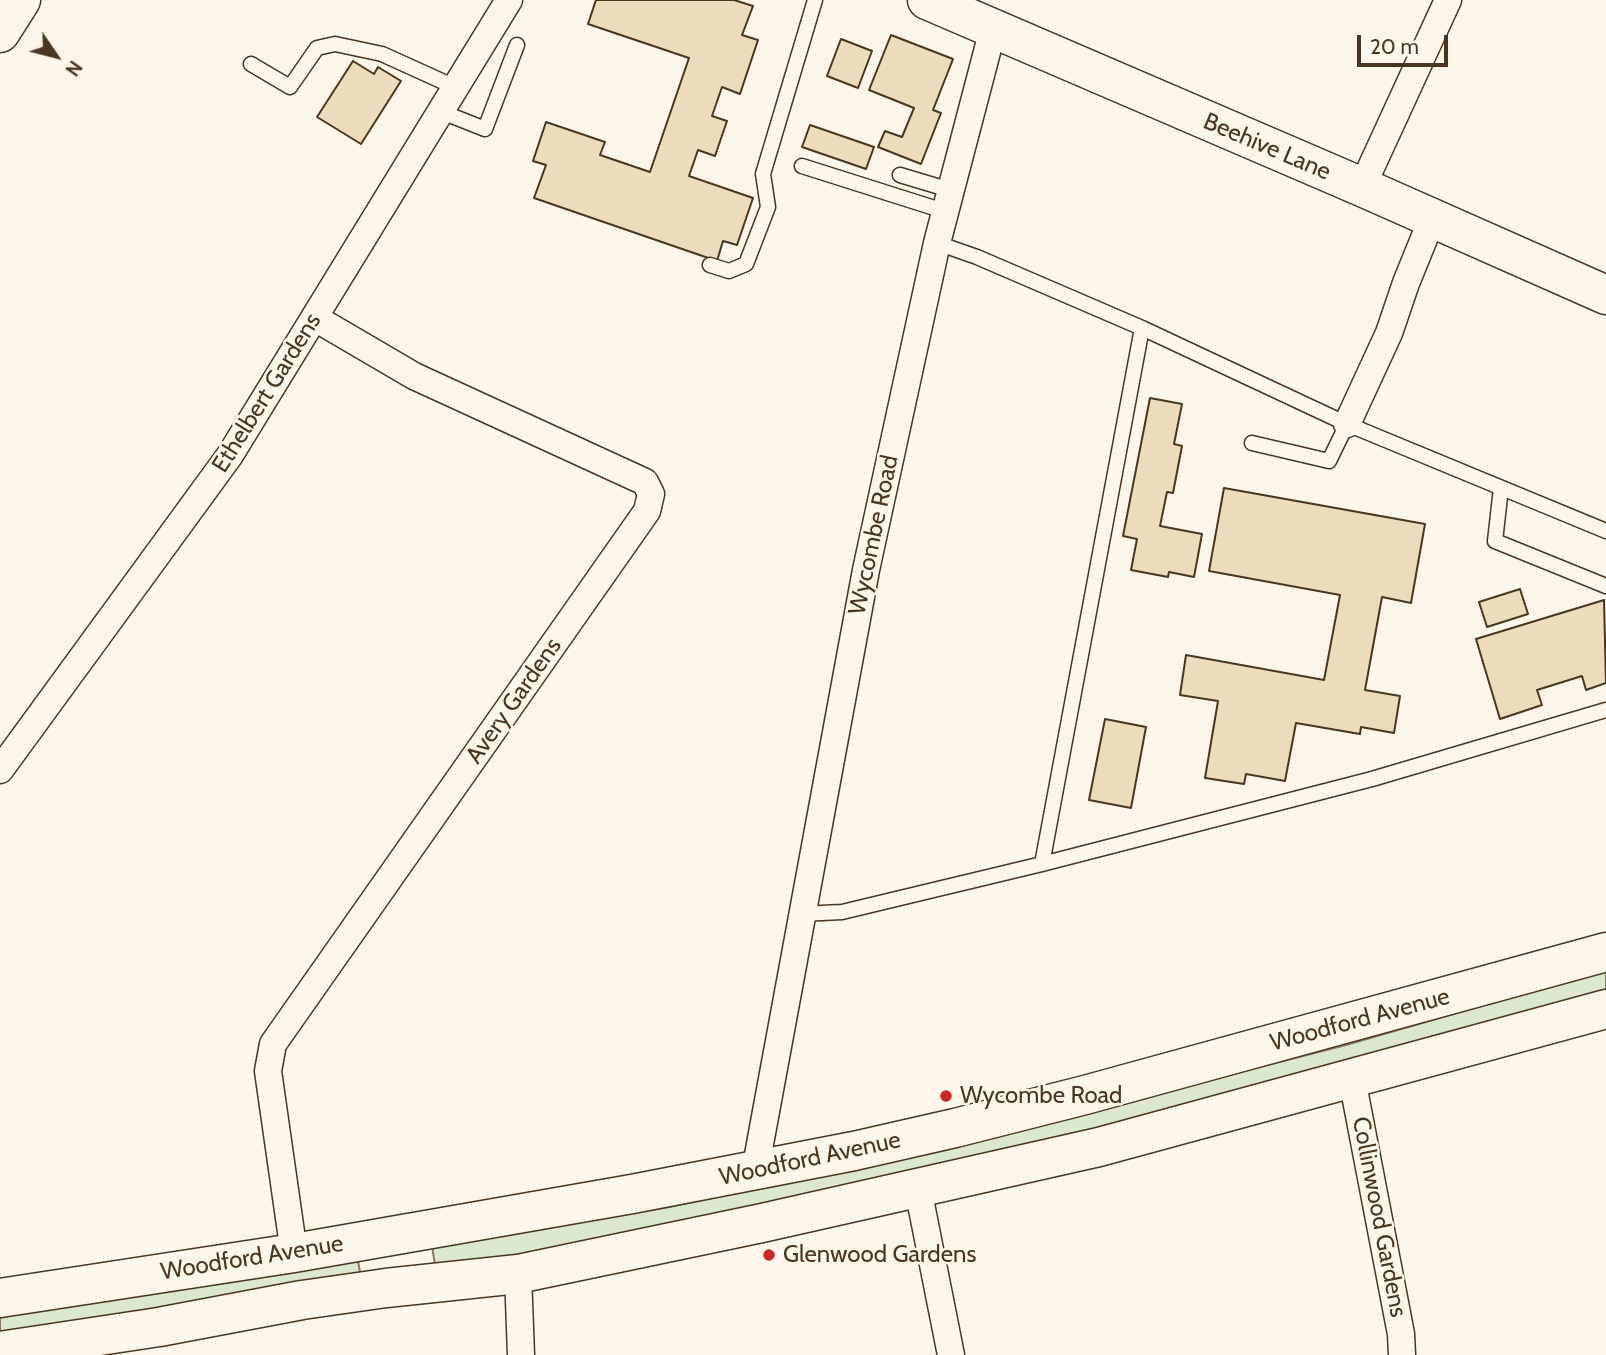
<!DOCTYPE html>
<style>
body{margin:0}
#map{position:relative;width:1606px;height:1355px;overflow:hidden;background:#fbf6e9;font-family:Cabin,sans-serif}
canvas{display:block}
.north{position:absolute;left:21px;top:21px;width:70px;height:70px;-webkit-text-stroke:5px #fbf6e9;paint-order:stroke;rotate:125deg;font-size:19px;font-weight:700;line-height:28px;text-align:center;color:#4a3520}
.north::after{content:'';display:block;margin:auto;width:24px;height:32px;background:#4a3520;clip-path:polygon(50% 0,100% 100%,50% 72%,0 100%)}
.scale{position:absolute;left:1357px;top:35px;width:91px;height:32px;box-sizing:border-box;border:4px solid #4a3520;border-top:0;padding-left:9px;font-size:21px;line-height:24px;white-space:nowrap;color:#4a3520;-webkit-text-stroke:5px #fbf6e9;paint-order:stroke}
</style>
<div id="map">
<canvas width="1606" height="1355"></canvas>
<div class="north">N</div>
<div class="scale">20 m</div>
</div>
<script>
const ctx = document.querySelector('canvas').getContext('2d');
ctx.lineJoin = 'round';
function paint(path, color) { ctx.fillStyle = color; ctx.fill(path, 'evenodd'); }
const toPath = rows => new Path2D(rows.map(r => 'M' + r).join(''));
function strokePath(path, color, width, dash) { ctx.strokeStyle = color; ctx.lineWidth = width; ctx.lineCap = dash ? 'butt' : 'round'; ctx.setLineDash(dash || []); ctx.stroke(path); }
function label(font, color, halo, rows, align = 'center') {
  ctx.font = font + ' Cabin,sans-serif'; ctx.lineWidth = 5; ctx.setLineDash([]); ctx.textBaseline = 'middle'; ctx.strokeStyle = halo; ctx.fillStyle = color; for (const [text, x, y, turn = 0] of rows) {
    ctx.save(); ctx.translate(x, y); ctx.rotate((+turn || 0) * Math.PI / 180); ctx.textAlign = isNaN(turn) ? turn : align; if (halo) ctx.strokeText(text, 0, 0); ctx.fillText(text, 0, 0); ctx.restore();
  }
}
const green = toPath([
 [1606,970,1606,996,1043,1150,436,1271,432,1246,669,1207,907,1157,1346,1045,1606,970],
 [358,1261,362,1283,0,1337,0,1313,358,1261]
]);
paint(green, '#dce7d0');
strokePath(green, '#887966', 2);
const building = toPath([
 [596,0,734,0,753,6,742,35,758,40,740,94,722,87,712,116,727,121,715,156,698,150,689,176,753,198,737,245,723,241,717,261,534,198,546,165,533,161,546,122,605,142,600,155,650,172,689,58,588,24,596,0],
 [891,35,953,59,933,110,941,113,921,164,878,147,885,131,902,137,914,108,869,90,891,35],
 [841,39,872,51,858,88,827,76,841,39],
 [353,61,374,74,378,67,401,81,361,144,317,117,353,61],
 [810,125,874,147,866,169,802,147,810,125],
 [1150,398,1182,404,1174,444,1182,446,1173,493,1167,492,1160,526,1202,534,1194,577,1169,572,1168,577,1131,570,1137,539,1123,536,1150,398],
 [1224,488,1425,524,1411,603,1382,597,1365,690,1400,696,1394,733,1361,727,1360,734,1296,723,1285,781,1246,774,1244,784,1205,778,1218,701,1180,695,1186,655,1324,680,1340,595,1209,571,1224,488],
 [1520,589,1528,614,1487,627,1479,602,1520,589],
 [1604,600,1606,683,1586,690,1582,676,1537,690,1542,705,1500,719,1476,639,1604,600],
 [1105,719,1146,727,1131,808,1089,800,1105,719]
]);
paint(building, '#ecdcbc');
strokePath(building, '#4a3520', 2);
const service = toPath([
 [251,64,290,87,317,48,335,44,382,54,457,88],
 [442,112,485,129,517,45],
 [802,166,944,211],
 [900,175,950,190],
 [937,243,977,257,1142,328,1347,424,1606,531],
 [710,265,729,271,746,264,768,207,763,174,815,0],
 [1252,443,1329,461,1347,424],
 [1501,488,1495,541,1606,586],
 [1042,864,1142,328],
 [801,914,842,912,1042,864,1372,779,1606,710]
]);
const minor = toPath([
 [1362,187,1448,0],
 [1347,424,1389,333,1406,283,1432,219],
 [0,770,230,455,509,0],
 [1352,1079,1401,1334,1402,1355],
 [755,1171,866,570,937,243,993,29],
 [918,1189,951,1355],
 [294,1253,268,1071,273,1044,647,511,651,494,645,482,414,376,315,318],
 [518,1274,521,1355]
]);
const secondary = toPath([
 [927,0,1362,187,1606,295]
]);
const trunk = toPath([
 [0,33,21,0],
 [0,1298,294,1253,632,1194,854,1151,955,1128,1085,1095,1606,952],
 [0,1351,159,1327,302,1300,386,1288,518,1274,762,1223,1099,1147,1606,1009]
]);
strokePath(service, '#4a3520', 17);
strokePath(minor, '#4a3520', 29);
strokePath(secondary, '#4a3520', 41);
strokePath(trunk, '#4a3520', 41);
strokePath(service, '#fbf6e9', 14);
strokePath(minor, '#fbf6e9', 26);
strokePath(secondary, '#fbf6e9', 38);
strokePath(trunk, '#fbf6e9', 38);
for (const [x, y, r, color] of [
 [946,1096,7,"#c62828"],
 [769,1255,7,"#c62828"]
]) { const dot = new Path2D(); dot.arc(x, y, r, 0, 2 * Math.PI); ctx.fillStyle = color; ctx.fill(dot); strokePath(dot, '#fbf6e9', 2.5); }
label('24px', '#4a3520', '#fbf6e9', [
 ["Beehive Lane",1267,147,23],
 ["Ethelbert Gardens",267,393,-58],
 ["Wycombe Road",874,535,-78],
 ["Avery Gardens",514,701,-55],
 ["Woodford Avenue",1360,1020,-15],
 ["Woodford Avenue",810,1159,-12],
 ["Collinwood Gardens",1379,1217,79],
 ["Woodford Avenue",252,1258,-9]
]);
label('24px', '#4a3520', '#fbf6e9', [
 ["Wycombe Road",960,1096],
 ["Glenwood Gardens",783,1255]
], 'left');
</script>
